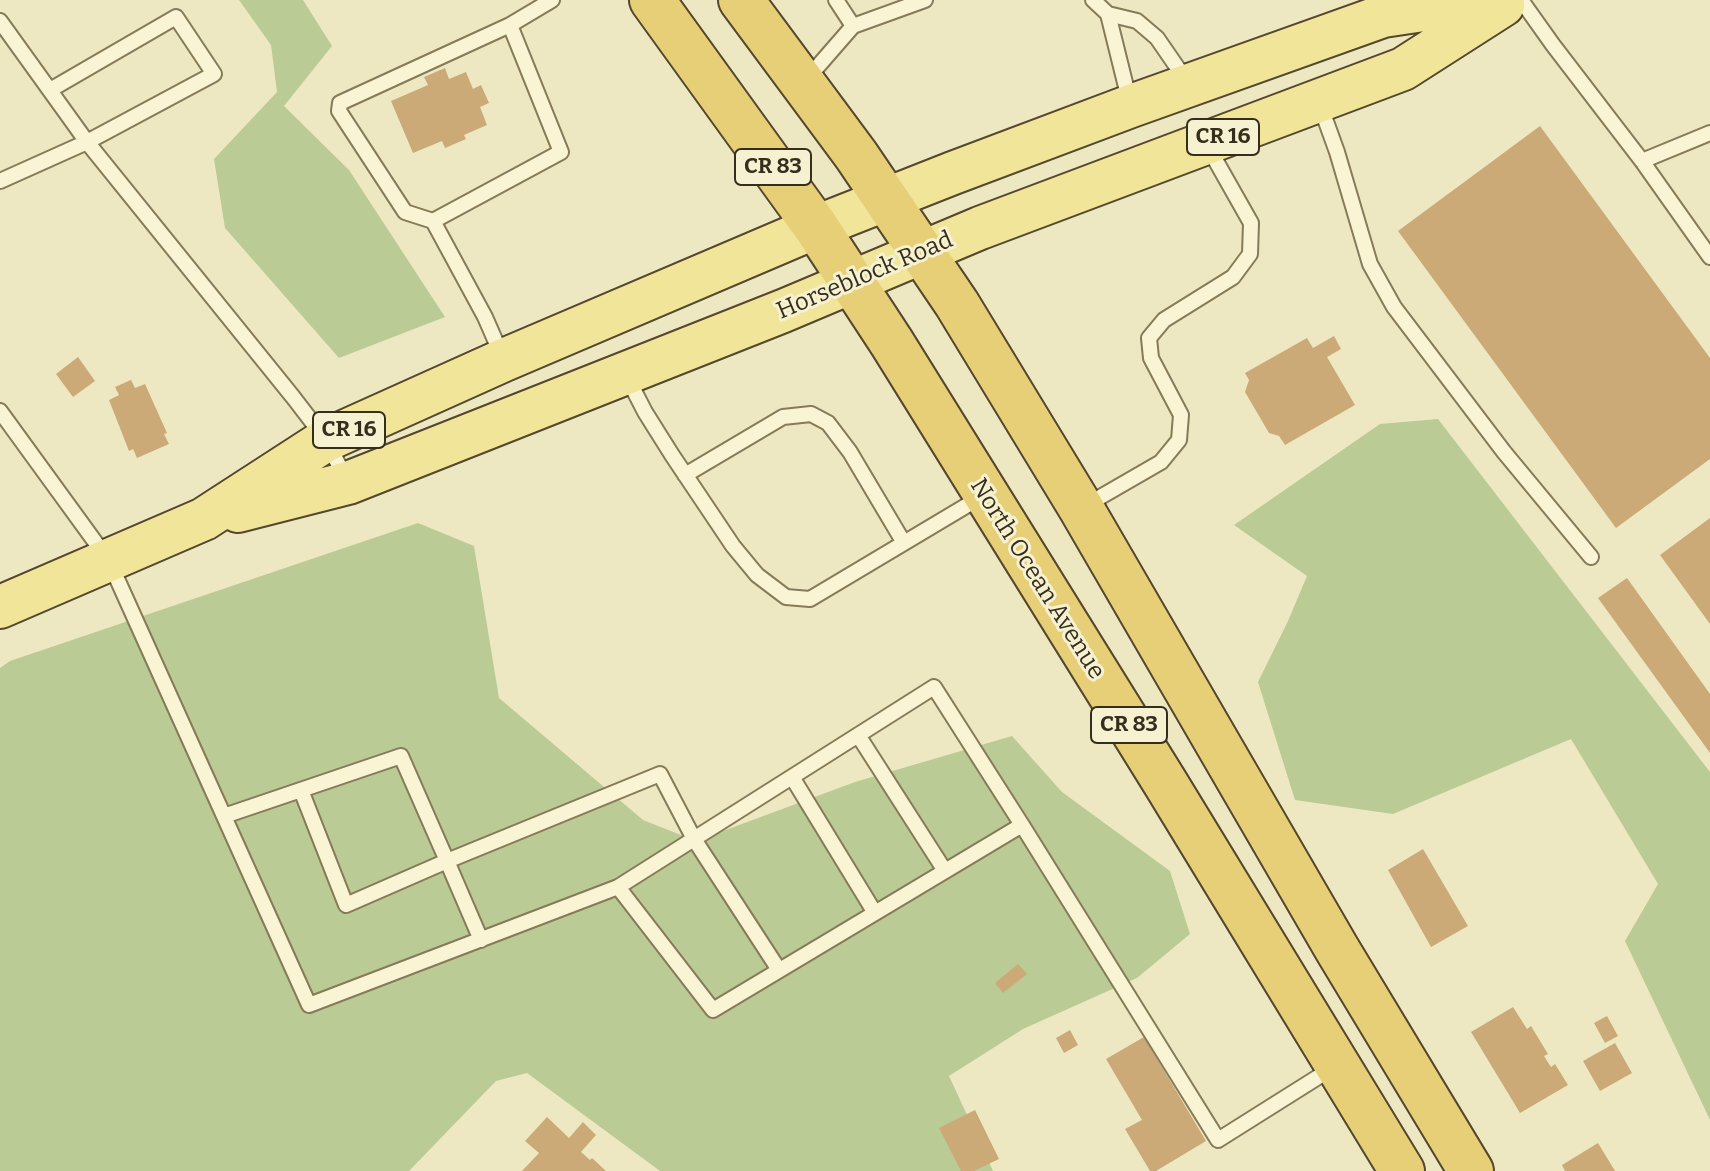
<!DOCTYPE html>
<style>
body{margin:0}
canvas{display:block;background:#ede8c1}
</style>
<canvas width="1710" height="1171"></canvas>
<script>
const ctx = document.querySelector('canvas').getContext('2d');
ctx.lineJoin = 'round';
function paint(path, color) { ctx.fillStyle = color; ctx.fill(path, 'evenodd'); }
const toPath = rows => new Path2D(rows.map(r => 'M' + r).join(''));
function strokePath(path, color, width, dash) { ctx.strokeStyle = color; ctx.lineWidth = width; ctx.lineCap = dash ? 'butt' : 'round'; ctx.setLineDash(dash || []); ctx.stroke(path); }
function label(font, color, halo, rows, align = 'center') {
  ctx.font = font + ' Bitter,serif'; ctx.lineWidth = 6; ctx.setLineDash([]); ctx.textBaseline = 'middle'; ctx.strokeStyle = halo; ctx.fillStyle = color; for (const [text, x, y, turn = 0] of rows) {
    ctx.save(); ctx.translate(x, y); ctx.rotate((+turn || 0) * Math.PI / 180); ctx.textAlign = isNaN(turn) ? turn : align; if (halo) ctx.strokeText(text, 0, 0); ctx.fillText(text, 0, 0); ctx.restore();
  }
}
paint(toPath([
 [239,0,303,0,332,46,284,106,349,170,445,317,339,358,225,228,214,159,277,92,271,45],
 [1438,419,1710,772,1710,1120,1625,941,1658,884,1571,739,1393,814,1295,800,1258,682,1288,621,1307,576,1234,525,1380,424],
 [418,523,474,546,499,698,643,820,696,841,855,782,1012,736,1062,792,1170,871,1190,934,1137,978,1023,1029,949,1076,993,1171,660,1171,527,1073,496,1081,409,1171,0,1171,0,668,10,661]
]), '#bbcb95');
paint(toPath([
 [445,68,449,79,466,72,473,89,481,85,489,103,480,107,487,125,464,135,466,139,445,148,442,141,413,153,391,101,428,85,424,77],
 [1540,126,1710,358,1710,459,1616,528,1398,231],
 [1334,336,1341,349,1327,357,1355,405,1285,445,1279,436,1269,433,1245,392,1249,380,1245,373,1307,338,1313,348],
 [78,357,95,381,73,397,56,374],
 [131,380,135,388,145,384,167,433,164,434,169,444,137,458,133,449,129,451,109,400,119,395,115,387],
 [1710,518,1710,624,1660,555],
 [1627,578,1710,694,1710,753,1598,598],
 [1423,849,1468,926,1431,947,1388,870],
 [1018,964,1027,974,1003,993,995,983],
 [1513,1007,1527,1029,1531,1026,1548,1054,1544,1056,1551,1067,1555,1064,1568,1085,1520,1113,1471,1032],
 [1607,1016,1618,1036,1605,1043,1594,1023],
 [1070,1030,1078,1045,1064,1053,1056,1038],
 [1144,1037,1206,1141,1156,1171,1150,1171,1125,1129,1142,1120,1106,1059],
 [1615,1043,1632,1073,1600,1091,1583,1061],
 [975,1110,999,1159,974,1171,961,1171,939,1128],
 [547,1117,569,1138,583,1122,596,1135,581,1152,590,1160,592,1158,606,1171,522,1171,539,1153,525,1141],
 [1598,1143,1615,1171,1565,1171,1562,1165]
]), '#cbaa77');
const service = toPath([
 [836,0,853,26],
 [1093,0,1108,14,1130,103],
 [1521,0,1553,45,1642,161,1710,257],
 [1108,14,1137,21,1157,38,1188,83],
 [0,21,87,142,0,181],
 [806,80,853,26,925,0],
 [50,90,176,17,214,74,87,142,293,397,326,440,346,479],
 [1320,105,1337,152,1370,264,1394,307,1504,452,1591,557],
 [1642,161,1710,133],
 [433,221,405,212,339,111,340,103,510,25],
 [502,356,485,317,433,221,561,152,510,25,552,0],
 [626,375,645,412,672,455,733,546,757,575,786,597,810,599,981,497],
 [0,411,109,561,309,1005,618,887,934,687,1022,825,713,1010,618,887],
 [685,475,783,417,811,414,828,423,850,452,904,543],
 [1083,507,1161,462,1179,440,1181,415,1151,358,1149,338,1164,320,1233,277,1250,254,1251,223,1208,147],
 [858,735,945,871],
 [792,777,875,913],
 [224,816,401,756,447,861,346,905,301,790],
 [1022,825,1218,1140,1334,1067],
 [481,940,447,861,660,774,694,839,779,970]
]);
const primary = toPath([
 [238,511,348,483,783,311,980,228,1403,69,1503,5],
 [0,607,204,519,326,440,504,360,816,227,953,173,1131,106,1383,16,1490,0]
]);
const trunk = toPath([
 [652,0,816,227,892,343,1166,784,1402,1171],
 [741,0,856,155,957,304,1081,508,1337,949,1471,1171]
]);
strokePath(service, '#867a59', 18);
strokePath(primary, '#54472d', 46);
strokePath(trunk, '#54472d', 48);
strokePath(service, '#f8f4d4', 14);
strokePath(primary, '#f0e599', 42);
strokePath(trunk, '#e6cf76', 44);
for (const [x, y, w] of [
 [1223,137,72],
 [773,167,76],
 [349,430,72],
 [1129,725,76]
]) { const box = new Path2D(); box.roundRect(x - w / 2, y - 18, w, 36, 6); ctx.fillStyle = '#f5f1d1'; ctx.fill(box); strokePath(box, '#362e1d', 2); }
label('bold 22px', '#362e1d', null, [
 ["CR 16",1223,137],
 ["CR 83",773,167],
 ["CR 16",349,430],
 ["CR 83",1129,725]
]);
label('24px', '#362e1d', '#f5f1d1', [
 ["Horseblock Road",865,276,-23],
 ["North Ocean Avenue",1037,579,58]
]);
</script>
